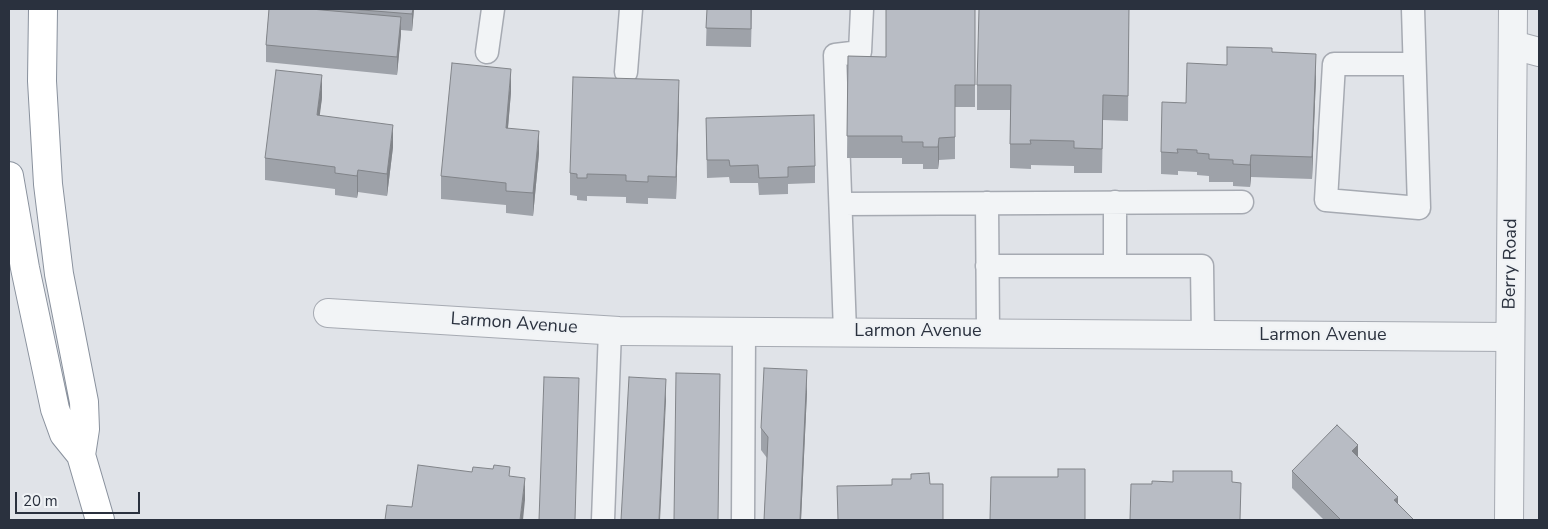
<!DOCTYPE html>
<style>
body{margin:0}
#map{position:relative;width:1548px;height:529px;overflow:hidden;background:#e0e3e8;font-family:"Nunito Sans",sans-serif}
canvas{display:block}
.frame{position:absolute;inset:0;border:10px solid #2a313e;pointer-events:none}
.scale{position:absolute;left:15px;top:492px;width:125px;height:22px;box-sizing:border-box;border:2px solid #2a313e;border-top:0;padding-left:6px;font-size:15px;line-height:18px;white-space:nowrap;color:#2a313e;-webkit-text-stroke:4px #eff2f5;paint-order:stroke}
</style>
<div id="map">
<canvas width="1548" height="529"></canvas>
<div class="frame"></div>
<div class="scale">20 m</div>
</div>
<script>
const ctx = document.querySelector('canvas').getContext('2d');
ctx.lineJoin = 'round';
const toPath = rows => new Path2D(rows.map(r => 'M' + r).join(''));
function strokePath(path, color, width, dash) { ctx.strokeStyle = color; ctx.lineWidth = width; ctx.lineCap = dash ? 'butt' : 'round'; ctx.setLineDash(dash || []); ctx.stroke(path); }
function paint(path, color) { ctx.fillStyle = color; ctx.fill(path, 'evenodd'); }
function label(font, color, halo, rows, align = 'center') {
  ctx.font = font + ' "Nunito Sans",sans-serif'; ctx.lineWidth = 4; ctx.setLineDash([]); ctx.textBaseline = 'middle'; ctx.strokeStyle = halo; ctx.fillStyle = color; for (const [text, x, y, turn = 0] of rows) {
    ctx.save(); ctx.translate(x, y); ctx.rotate((+turn || 0) * Math.PI / 180); ctx.textAlign = isNaN(turn) ? turn : align; if (halo) ctx.strokeText(text, 0, 0); ctx.fillText(text, 0, 0); ctx.restore();
  }
}
const service = toPath([
 [1413,9,1419,208,1326,200,1334,64,1414,64],
 [487,52,493,9],
 [626,72,631,9],
 [1115,202,1115,266],
 [987,203,988,332],
 [841,204,1242,202],
 [987,266,1202,266,1203,335],
 [845,332,835,55,860,52,862,9],
 [603,520,610,330],
 [743,520,744,333]
]);
const minor = toPath([
 [1513,45,1539,52],
 [328,313,619,331,1510,337]
]);
const tertiary = toPath([
 [1509,520,1513,9]
]);
const motorway = toPath([
 [43,9,42,81,48,184,59,274,84,402,85,429,81,455],
 [9,176,25,268,55,409,64,434,81,455,100,520]
]);
strokePath(service, '#a6aab2', 25);
strokePath(minor, '#a6aab2', 30);
strokePath(tertiary, '#a6aab2', 30);
strokePath(motorway, '#89919d', 30);
strokePath(service, '#f2f4f6', 22);
strokePath(minor, '#f2f4f6', 28);
strokePath(tertiary, '#f2f4f6', 28);
strokePath(motorway, '#fff', 28);
paint(toPath([
 [269,9,414,9,412,31,401,30,397,75,266,62,266,45],
 [707,9,752,9,751,47,706,46],
 [975,9,975,107,955,107,955,159,939,160,938,169,923,169,923,164,902,164,902,158,847,158,848,56,886,57],
 [1129,9,1128,121,1103,120,1102,173,1074,173,1074,166,1031,165,1031,169,1010,168,1010,110,977,110,977,85],
 [1272,52,1316,76,1312,179,1251,177,1250,187,1233,186,1233,182,1209,182,1209,176,1197,175,1197,172,1178,171,1178,175,1161,174,1161,152,1227,65],
 [511,92,508,128,539,153,533,216,506,213,506,205,441,199,441,176],
 [322,98,319,116,393,147,387,196,358,192,357,198,335,195,335,189,265,180,265,158],
 [679,102,676,199,648,198,648,204,626,203,626,197,587,196,587,201,577,200,577,196,570,195,570,173],
 [706,118,815,166,815,183,788,184,788,194,759,195,758,183,730,183,729,177,707,178],
 [807,392,801,520,764,520,767,458,761,450,761,428],
 [1358,457,1398,504,1414,520,1324,520,1292,488,1292,471]
]), '#9ea2a9');
paint(toPath([
 [413,9,414,9,412,31,412,14],
 [401,17,401,35,397,75,397,57],
 [1316,54,1316,76,1312,179,1312,157],
 [511,69,511,92,506,150,506,128],
 [322,75,322,98,317,137,317,115],
 [679,80,679,102,676,199,676,177],
 [393,125,393,147,387,196,387,174],
 [539,131,539,153,533,216,533,193],
 [939,138,939,160,938,169,938,147],
 [1251,155,1251,177,1250,187,1250,165],
 [358,170,358,192,357,198,357,176],
 [807,370,807,392,801,520,800,520],
 [666,379,666,401,660,520,659,520],
 [1358,445,1358,462,1352,451],
 [525,478,525,500,523,520,520,520],
 [1398,497,1398,514,1394,500]
]), '#818489');
const building = toPath([
 [269,9,311,9,401,17,397,57,266,45,269,9],
 [350,9,413,9,412,14,350,9],
 [707,9,751,9,751,29,706,28,707,9],
 [886,9,975,9,975,85,955,85,955,137,939,138,938,147,923,147,923,142,902,142,902,136,847,136,848,56,886,57,886,9],
 [979,9,1129,9,1128,96,1103,95,1102,149,1074,148,1074,141,1030,140,1031,144,1010,144,1011,85,977,85,979,9],
 [1227,47,1272,48,1272,52,1316,54,1312,157,1251,155,1250,165,1233,164,1233,160,1209,159,1209,154,1197,153,1197,150,1177,149,1178,153,1161,152,1162,102,1186,103,1187,63,1227,65,1227,47],
 [452,63,511,69,506,128,539,131,533,193,506,191,506,183,441,176,452,63],
 [276,70,322,75,317,115,393,125,387,174,358,170,357,176,335,173,335,167,265,158,276,70],
 [573,77,679,80,676,177,648,176,648,182,626,181,626,175,587,174,587,178,577,178,577,174,570,173,573,77],
 [814,115,815,166,788,167,788,177,759,178,758,165,730,166,729,160,707,160,706,118,814,115],
 [764,368,807,370,800,520,764,520,768,437,761,428,764,368],
 [676,373,720,374,718,520,674,520,676,373],
 [544,377,579,378,575,520,539,520,544,377],
 [629,377,666,379,659,520,621,520,629,377],
 [1337,425,1358,445,1352,451,1398,497,1394,500,1414,520,1341,520,1292,471,1337,425],
 [418,465,472,472,473,467,493,469,494,465,510,467,509,476,525,478,520,520,385,520,387,505,412,507,418,465],
 [1058,469,1085,469,1085,520,990,520,991,477,1058,477,1058,469],
 [1173,471,1232,471,1232,482,1241,483,1240,520,1130,520,1131,484,1152,484,1152,481,1173,482,1173,471],
 [929,473,930,484,943,484,943,520,838,520,837,486,892,485,892,479,911,479,911,474,929,473]
]);
paint(building, '#b8bcc4');
strokePath(building, '#818489', 1);
label('18px', '#2a313e', '#eff2f5', [
 ["Berry Road",1511,264,-89],
 ["Larmon Avenue",514,324,4],
 ["Larmon Avenue",918,332],
 ["Larmon Avenue",1323,336]
]);
</script>
